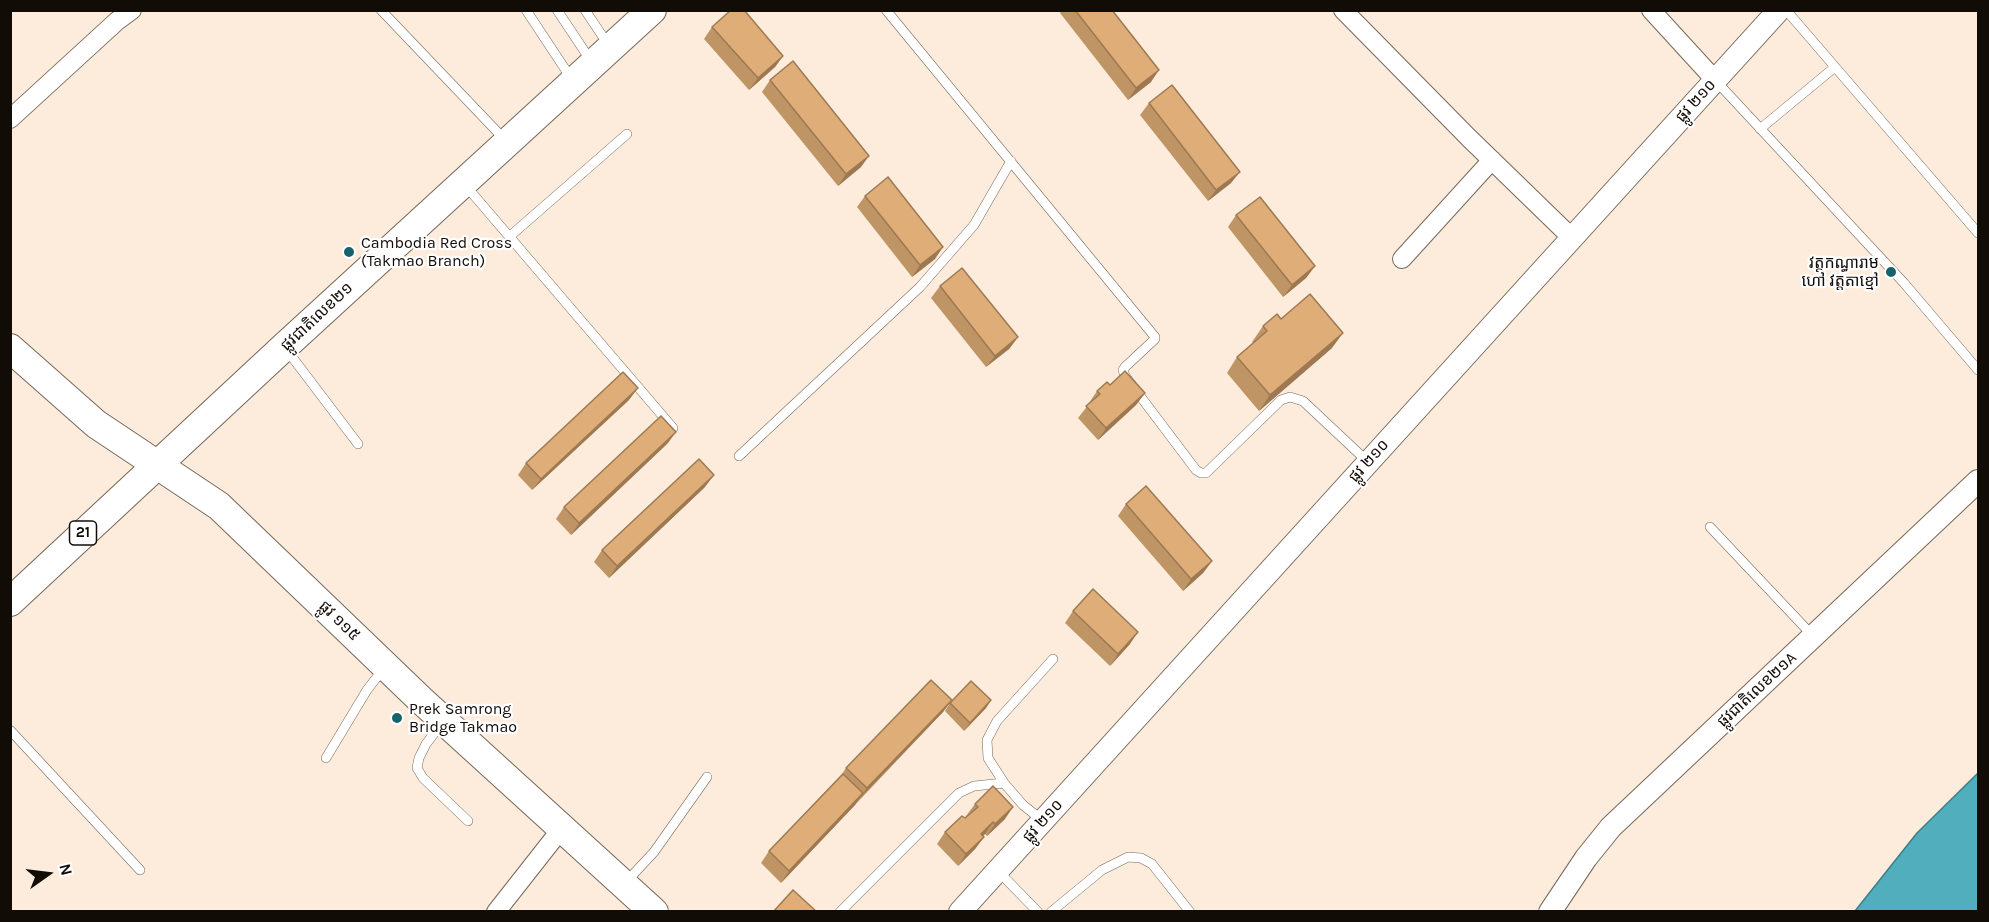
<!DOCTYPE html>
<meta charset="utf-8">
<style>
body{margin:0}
#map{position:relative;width:1989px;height:922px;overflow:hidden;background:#fdecdb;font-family:Karla,sans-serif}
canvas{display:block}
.frame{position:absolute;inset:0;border:12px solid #120c07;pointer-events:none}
.north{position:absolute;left:18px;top:844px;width:60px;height:60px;-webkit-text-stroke:4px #fff;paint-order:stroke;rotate:76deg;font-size:16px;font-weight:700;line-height:24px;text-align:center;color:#120c07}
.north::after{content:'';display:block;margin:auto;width:21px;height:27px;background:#120c07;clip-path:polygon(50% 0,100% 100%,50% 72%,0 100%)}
</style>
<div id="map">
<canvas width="1989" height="922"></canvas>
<div class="frame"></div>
<div class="north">N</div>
</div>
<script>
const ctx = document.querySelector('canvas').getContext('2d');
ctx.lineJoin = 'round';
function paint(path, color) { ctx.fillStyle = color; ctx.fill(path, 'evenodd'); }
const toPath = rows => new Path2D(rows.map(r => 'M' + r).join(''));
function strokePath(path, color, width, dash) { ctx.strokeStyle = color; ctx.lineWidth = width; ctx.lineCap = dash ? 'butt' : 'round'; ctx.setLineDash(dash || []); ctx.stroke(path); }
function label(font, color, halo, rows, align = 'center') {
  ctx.font = font + ' Karla,"Noto Sans Khmer",sans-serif'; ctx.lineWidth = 4.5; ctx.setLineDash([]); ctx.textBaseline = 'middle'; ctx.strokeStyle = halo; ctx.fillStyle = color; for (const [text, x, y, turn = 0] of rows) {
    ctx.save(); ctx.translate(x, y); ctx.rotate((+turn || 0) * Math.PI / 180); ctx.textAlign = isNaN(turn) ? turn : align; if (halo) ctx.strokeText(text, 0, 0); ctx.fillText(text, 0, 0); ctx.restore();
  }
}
const water = toPath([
 [1978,773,1978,911,1855,911,1917,833,1978,773]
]);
paint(water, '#51afbd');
strokePath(water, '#3e7e86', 1.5);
const service = toPath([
 [381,10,506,141],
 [526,10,571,78],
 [557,10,591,61],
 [585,10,609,46],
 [886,10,1155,337,1155,339,1125,367,1123,370,1125,376,1196,470,1201,473,1206,473,1281,400,1290,397,1303,401,1368,462],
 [1786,10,1978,233],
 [1716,81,1904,283,1978,370],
 [1760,129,1835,67],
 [466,186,673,428],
 [509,237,627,134],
 [286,349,358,444],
 [739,456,920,287,974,225,1011,161],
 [1710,527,1812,635],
 [442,723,426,744,419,758,417,768,423,778,468,821],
 [10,730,140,870],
 [326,758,367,690,384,668],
 [1043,821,1023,805,1004,783,988,758,987,740,997,721,1053,659],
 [998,871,1038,912],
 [626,882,654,852,707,777],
 [840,912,959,793,974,786,1004,783],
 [1051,912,1102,870,1128,857,1141,858,1152,864,1190,912]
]);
const minor = toPath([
 [1343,10,1469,138,1572,238],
 [1651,10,1715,80],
 [10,119,117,21,132,10],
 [1402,259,1492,160],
 [496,912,562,828]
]);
const tertiary = toPath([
 [960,912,1779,10],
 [1550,912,1586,858,1611,827,1978,481]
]);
const primary = toPath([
 [10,348,96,424,219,506,421,700,654,912],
 [10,602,284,347,652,10]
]);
strokePath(service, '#766859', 10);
strokePath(minor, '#766859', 20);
strokePath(tertiary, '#766859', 24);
strokePath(primary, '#766859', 30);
strokePath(service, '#fff', 9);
strokePath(minor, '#fff', 18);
strokePath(tertiary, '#fff', 22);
strokePath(primary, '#fff', 28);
paint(toPath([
 [1062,10,1112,10,1151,82,1128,100,1060,13],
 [712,27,783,56,775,67,749,90,704,39],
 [770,80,861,167,838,186,762,92],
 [1149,103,1231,183,1208,201,1140,115],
 [865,196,935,259,912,277,857,207],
 [1236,215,1315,266,1306,278,1283,297,1228,227],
 [940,286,1018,337,1009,349,986,367,931,298],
 [1281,319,1332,348,1259,411,1227,373,1237,357,1254,343,1252,342,1263,326],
 [1110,385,1145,393,1136,405,1098,440,1078,418,1089,404,1089,403,1097,391],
 [629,400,532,490,518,475,526,463],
 [668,443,571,535,556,519,564,507],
 [705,487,609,578,594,562,602,550],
 [1126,504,1212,561,1203,573,1183,591,1118,516],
 [1073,611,1130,644,1110,666,1065,623],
 [952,700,943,712,781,883,761,863,769,851,842,774,846,768],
 [991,700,986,708,964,731,945,711,950,703],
 [975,804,1005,819,987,836,985,834,983,836,984,837,975,849,958,866,937,844,945,832,967,817,966,816]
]), '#c09566');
paint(toPath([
 [783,56,775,67,749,90,758,78],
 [1159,70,1151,82,1128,100,1136,88],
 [869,156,861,167,838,186,846,174],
 [1240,172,1231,183,1208,201,1216,190],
 [943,247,935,259,912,277,920,265],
 [1315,266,1306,278,1283,297,1292,285],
 [1343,333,1332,348,1259,411,1270,395],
 [1018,337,1009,349,986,367,995,356],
 [638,388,629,400,532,490,541,479],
 [1145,393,1136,405,1098,440,1106,428],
 [676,432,668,443,571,535,579,523],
 [714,475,705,487,609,578,617,566],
 [1212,561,1203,573,1183,591,1191,579],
 [1138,632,1130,644,1110,666,1118,654],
 [952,700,943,712,858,800,867,788],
 [991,700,986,708,964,731,970,723],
 [863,793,855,805,781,883,789,871],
 [1013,807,1005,819,987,836,995,824],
 [993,822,985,834,973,846,981,834],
 [984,837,975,849,958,866,966,854]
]), '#9c7953');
const building = toPath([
 [731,10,744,10,783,56,758,78,712,27,731,10],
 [1075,10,1112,10,1159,70,1136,88,1075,10],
 [793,61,869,156,846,174,770,80,793,61],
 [1172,85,1240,172,1216,190,1149,103,1172,85],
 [888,177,943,247,920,265,865,196,888,177],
 [1260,197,1315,266,1292,285,1236,215,1260,197],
 [962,268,1018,337,995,356,940,286,962,268],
 [1310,294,1343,333,1270,395,1237,357,1267,331,1263,326,1277,314,1281,319,1310,294],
 [1125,371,1145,393,1106,428,1086,406,1100,394,1097,391,1107,382,1110,385,1125,371],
 [623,372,638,388,541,479,526,463,623,372],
 [661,416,676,432,579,523,564,507,661,416],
 [699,459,714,475,617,566,602,550,699,459],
 [1146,486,1212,561,1191,579,1126,504,1146,486],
 [1093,589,1138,632,1118,654,1073,611,1093,589],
 [931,680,952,700,867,788,846,768,931,680],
 [971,681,991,700,970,723,950,703,971,681],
 [843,774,863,793,789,871,769,851,843,774],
 [993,786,1013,807,995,824,993,822,981,834,984,837,966,854,945,832,962,816,965,818,978,807,975,804,993,786],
 [793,890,817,912,773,912,793,890]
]);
paint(building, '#dfad77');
strokePath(building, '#9c7953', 1.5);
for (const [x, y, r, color] of [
 [349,252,6,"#16636d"],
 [1891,272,6,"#16636d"],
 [397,718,6,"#16636d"]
]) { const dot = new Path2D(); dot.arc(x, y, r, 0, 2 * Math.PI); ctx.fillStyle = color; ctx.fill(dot); strokePath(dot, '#fff', 2); }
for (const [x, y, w] of [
 [83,533,27]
]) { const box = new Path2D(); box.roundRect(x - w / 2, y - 12, w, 24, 4.5); ctx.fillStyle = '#fff'; ctx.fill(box); strokePath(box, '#120c07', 1.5); }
label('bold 15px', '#120c07', null, [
 ["21",83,533]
]);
label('16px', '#120c07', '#fff', [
 ["ផ្លូវ ២១០",1696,101,-48],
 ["ផ្លូវជាតិលេខ២១",317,317,-43],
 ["ផ្លូវ ២១០",1369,461,-48],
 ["ផ្លូវ ១១៥",339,621,44],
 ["ផ្លូវជាតិលេខ២១A",1757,690,-43],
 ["ផ្លូវ ២១០",1043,821,-48]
]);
label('16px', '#120c07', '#fff', [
 ["Cambodia Red Cross",361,243],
 ["(Takmao Branch)",361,261],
 ["វត្តកណ្ធារាម",1879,263,"right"],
 ["ហៅ វត្តតាខ្មៅ",1879,281,"right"],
 ["Prek Samrong",409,709],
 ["Bridge Takmao",409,727]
], 'left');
</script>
